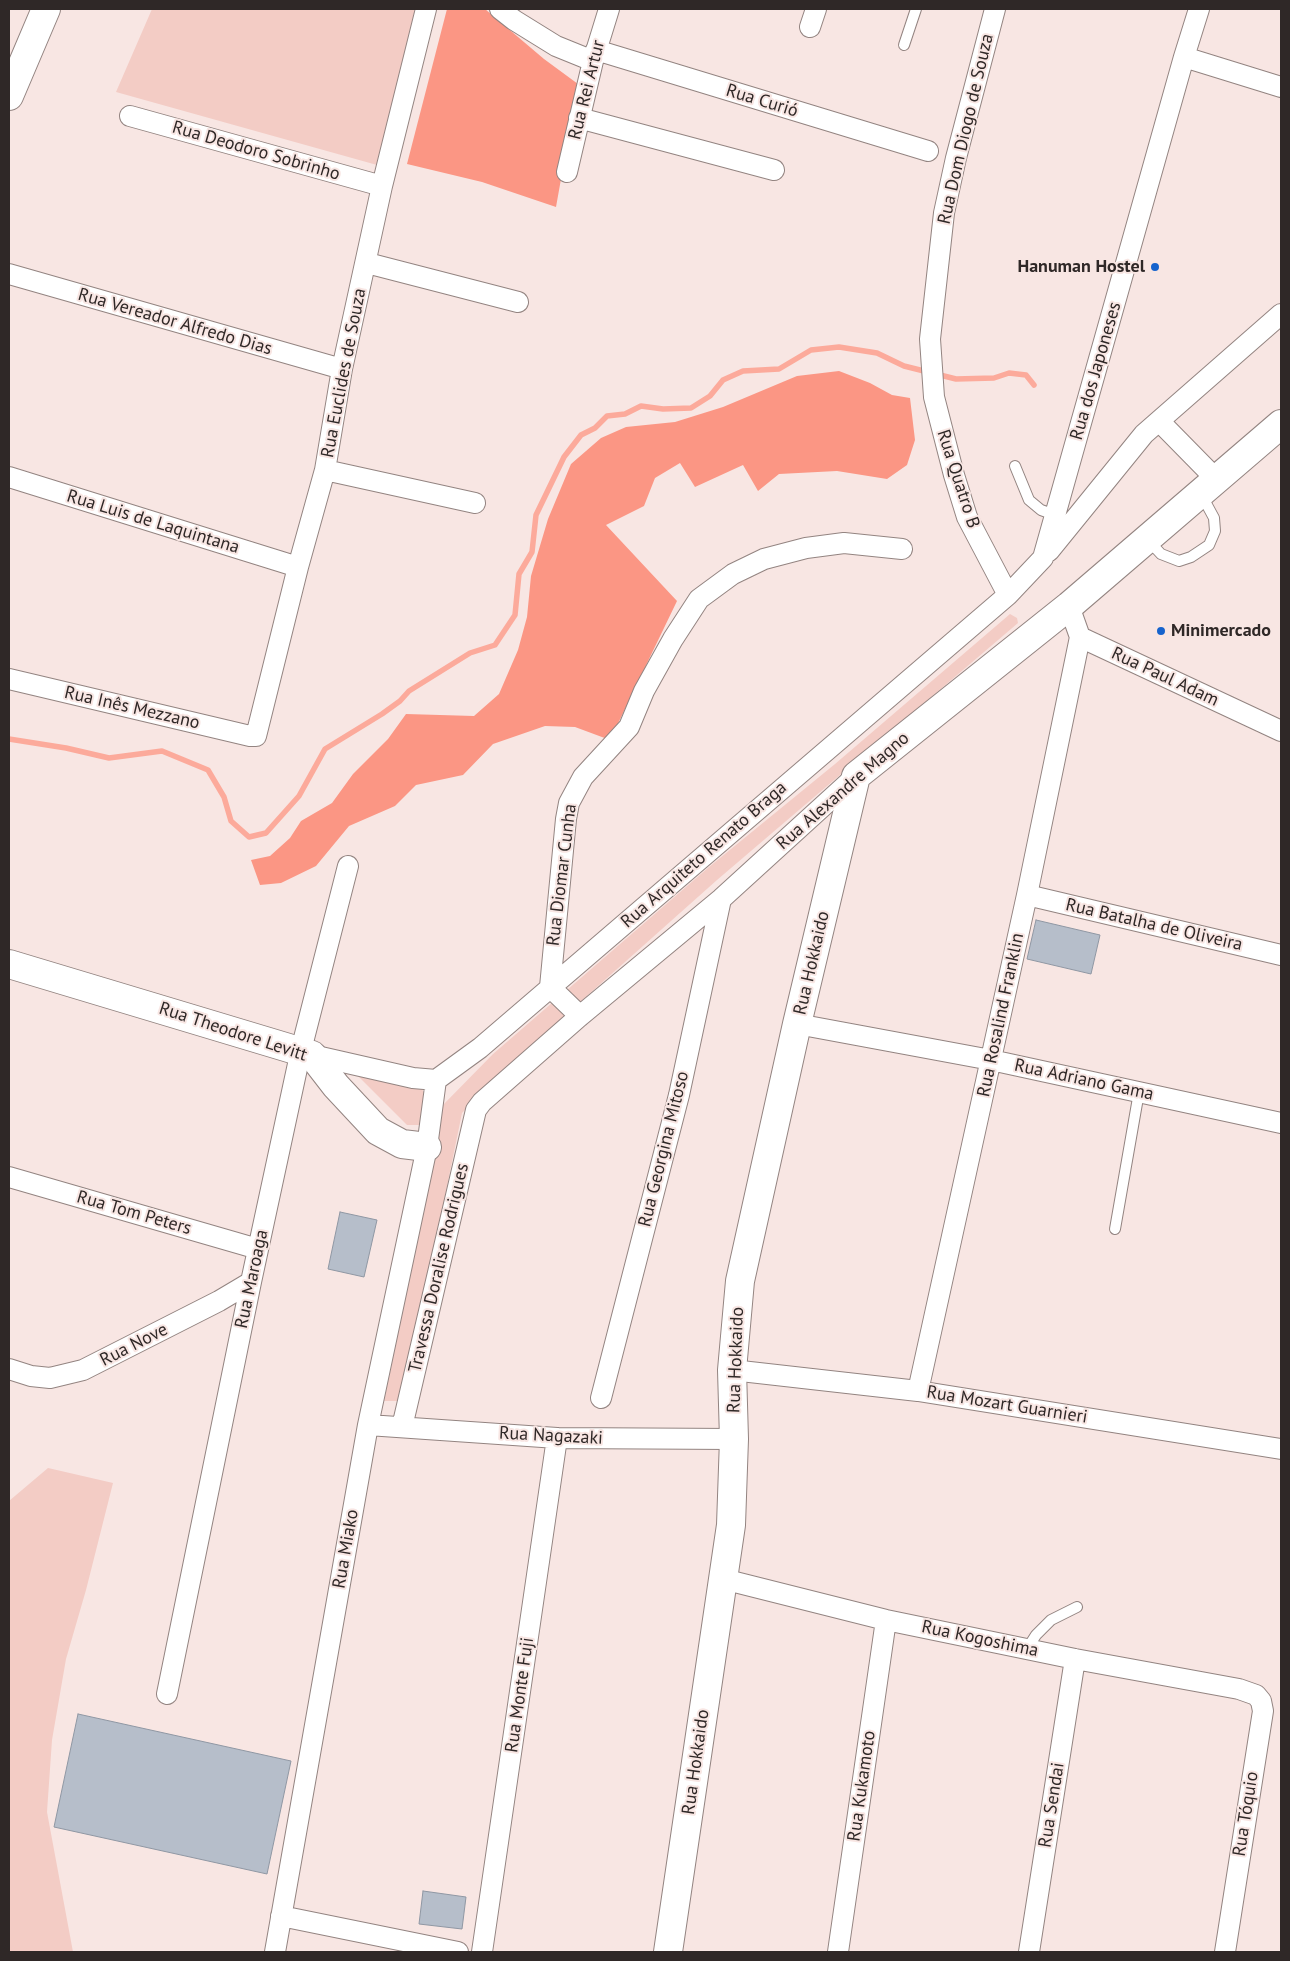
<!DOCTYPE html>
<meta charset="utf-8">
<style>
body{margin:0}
#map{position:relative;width:1290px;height:1961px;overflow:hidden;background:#f8e6e3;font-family:"PT Sans",sans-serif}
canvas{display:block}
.frame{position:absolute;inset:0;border:10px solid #2f2827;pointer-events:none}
</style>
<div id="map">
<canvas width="1290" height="1961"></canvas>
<div class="frame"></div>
</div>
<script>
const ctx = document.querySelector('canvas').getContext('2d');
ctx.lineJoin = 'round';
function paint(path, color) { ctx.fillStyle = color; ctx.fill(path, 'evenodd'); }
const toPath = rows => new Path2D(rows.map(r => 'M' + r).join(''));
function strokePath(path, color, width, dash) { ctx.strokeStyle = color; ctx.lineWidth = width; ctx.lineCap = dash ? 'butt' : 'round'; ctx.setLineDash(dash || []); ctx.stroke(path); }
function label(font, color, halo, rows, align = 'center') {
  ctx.font = font + ' "PT Sans",sans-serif'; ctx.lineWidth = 4; ctx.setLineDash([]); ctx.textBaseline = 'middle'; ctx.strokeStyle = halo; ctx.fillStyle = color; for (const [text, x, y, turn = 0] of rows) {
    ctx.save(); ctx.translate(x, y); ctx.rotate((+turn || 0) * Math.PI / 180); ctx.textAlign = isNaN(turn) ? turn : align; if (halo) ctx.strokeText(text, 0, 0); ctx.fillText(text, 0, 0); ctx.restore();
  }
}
paint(toPath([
 [152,9,415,9,377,165,116,92],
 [1010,614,1017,618,1018,623,717,880,506,1068,462,1113,403,1401,384,1401,434,1162,437,1131,430,1119,420,1125,407,1125,346,1064,421,1087,434,1112,442,1106,493,1054,709,867,835,764],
 [48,1468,113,1483,86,1590,66,1659,52,1740,47,1812,73,1952,9,1952,9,1501]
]), '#f3ccc5');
paint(toPath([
 [447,9,485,9,544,59,578,84,556,207,482,182,407,164],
 [839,371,870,383,892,395,910,398,915,440,907,465,887,479,837,471,779,474,758,491,743,465,695,487,680,463,655,478,644,506,606,525,677,601,610,740,575,727,545,726,493,744,463,775,416,785,395,806,349,826,316,866,281,883,260,885,251,860,270,856,290,838,301,821,332,803,353,774,388,739,406,714,474,716,499,694,518,650,527,617,531,576,548,519,571,464,601,438,626,427,675,422,723,407,797,376]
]), '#fb9684');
strokePath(toPath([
 [9,739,66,748,109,758,162,751,208,770,224,797,231,821,249,837,266,833,299,796,325,749,382,714,400,701,409,691,470,653,495,645,515,615,519,574,532,552,536,515,564,457,581,435,595,428,607,416,625,414,641,406,663,409,691,408,710,396,723,380,743,371,779,369,811,350,839,347,877,353,904,366,956,379,994,378,1009,373,1026,375,1034,385]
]), '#fcaa9b', 5.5);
const building = toPath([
 [1036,920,1100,935,1091,974,1027,959,1036,920],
 [340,1212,377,1220,364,1277,328,1269,340,1212],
 [78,1714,291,1761,267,1874,54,1827,78,1714],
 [423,1891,466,1897,462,1929,419,1924,423,1891]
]);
paint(building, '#b6beca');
strokePath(building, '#8f97a3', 1);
const lane = toPath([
 [904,45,916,9],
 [1015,466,1029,500,1041,510,1055,515],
 [1148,540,1161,554,1179,561,1191,557,1209,545,1215,531,1214,518,1201,494],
 [1115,1229,1139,1092],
 [1027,1649,1036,1635,1051,1620,1077,1607]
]);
const street = toPath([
 [500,9,514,20,556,46,593,61],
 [995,9,956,158,944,213,930,339,934,397,954,475,967,517,1008,595],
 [810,27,816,9],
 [596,50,928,151],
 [1184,57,1281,87],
 [130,116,382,186],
 [579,118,774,170],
 [567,172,593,61,609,9],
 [367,263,518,302],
 [9,274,342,369],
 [1159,421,1217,480],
 [325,470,475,503],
 [9,477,298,567],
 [1049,551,1144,434,1281,314],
 [1069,606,1080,637,1281,731],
 [9,679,250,736,256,736,298,567,325,470,342,369,382,186,426,9],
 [1027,895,1281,955],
 [580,1016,550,987,566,819,569,803,583,777,629,727,644,691,673,639,699,599,733,574,764,559,806,548,844,543,902,549],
 [797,1024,991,1060,1281,1123],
 [312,1055,413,1078,436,1080],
 [9,1177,258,1249],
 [9,1369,31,1376,50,1378,83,1370,219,1301,251,1282],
 [732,1370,918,1391,1281,1449],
 [918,1391,1027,895,1080,637],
 [601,1398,679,1095,721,899],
 [368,1425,557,1438,734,1439],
 [402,1427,476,1110,482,1102,580,1016,721,899,856,776],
 [723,1579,886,1620,1075,1659,1239,1689,1256,1695,1261,1701,1263,1711,1225,1952],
 [167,1694,251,1282,301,1050,348,866],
 [281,1916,458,1952],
 [275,1952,368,1425,427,1147,436,1080,480,1048,1008,595,1043,558,1184,57,1199,9],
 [482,1952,557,1438],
 [838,1952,886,1620],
 [1029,1952,1075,1659]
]);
const secondary = toPath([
 [9,96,46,9],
 [9,964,312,1055,336,1086,378,1131,402,1144,427,1147],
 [668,1952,731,1525,734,1439,732,1370,740,1281,797,1024,856,776,1069,606,1281,424]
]);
strokePath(lane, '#938481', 12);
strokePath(street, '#938481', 22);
strokePath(secondary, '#938481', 30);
strokePath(lane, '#fff', 10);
strokePath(street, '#fff', 20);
strokePath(secondary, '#fff', 28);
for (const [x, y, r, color] of [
 [1155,267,5,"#1663cd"],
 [1161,631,5,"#1663cd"]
]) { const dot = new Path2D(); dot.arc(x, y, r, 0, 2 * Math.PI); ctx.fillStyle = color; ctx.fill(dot); strokePath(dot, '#f8e6e3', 2); }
label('18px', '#2f2827', '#f8e6e3', [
 ["Rua Rei Artur",587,90,-76],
 ["Rua Curió",762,101,17],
 ["Rua Dom Diogo de Souza",966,129,-77],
 ["Rua Deodoro Sobrinho",256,151,16],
 ["Rua Vereador Alfredo Dias",175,322,16],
 ["Rua dos Japoneses",1096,371,-74],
 ["Rua Euclides de Souza",344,373,-79],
 ["Rua Quatro B",958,479,72],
 ["Rua Luis de Laquintana",153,522,17],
 ["Rua Paul Adam",1165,677,25],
 ["Rua Inês Mezzano",132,708,13],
 ["Rua Alexandre Magno",843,791,-41],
 ["Rua Arquiteto Renato Braga",704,855,-41],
 ["Rua Diomar Cunha",562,875,-83],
 ["Rua Batalha de Oliveira",1154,925,13],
 ["Rua Hokkaido",812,963,-77],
 ["Rua Rosalind Franklin",1001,1015,-78],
 ["Rua Theodore Levitt",233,1032,18],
 ["Rua Adriano Gama",1084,1080,12],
 ["Rua Georgina Mitoso",664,1149,-76],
 ["Rua Tom Peters",134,1213,16],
 ["Travessa Doralise Rodrigues",439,1268,-77],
 ["Rua Maroaga",252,1279,-78],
 ["Rua Nove",134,1345,-27],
 ["Rua Hokkaido",736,1360,-88],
 ["Rua Mozart Guarnieri",1007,1405,9],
 ["Rua Nagazaki",551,1436,3],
 ["Rua Miako",346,1549,-80],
 ["Rua Kogoshima",980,1639,12],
 ["Rua Monte Fuji",520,1695,-82],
 ["Rua Hokkaido",696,1762,-82],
 ["Rua Kukamoto",862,1786,-82],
 ["Rua Sendai",1052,1805,-81],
 ["Rua Tóquio",1246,1814,-81]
]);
label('bold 18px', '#2f2827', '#f8e6e3', [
 ["Hanuman Hostel",1145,267],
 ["Minimercado",1171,631,"left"]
], 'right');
</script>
